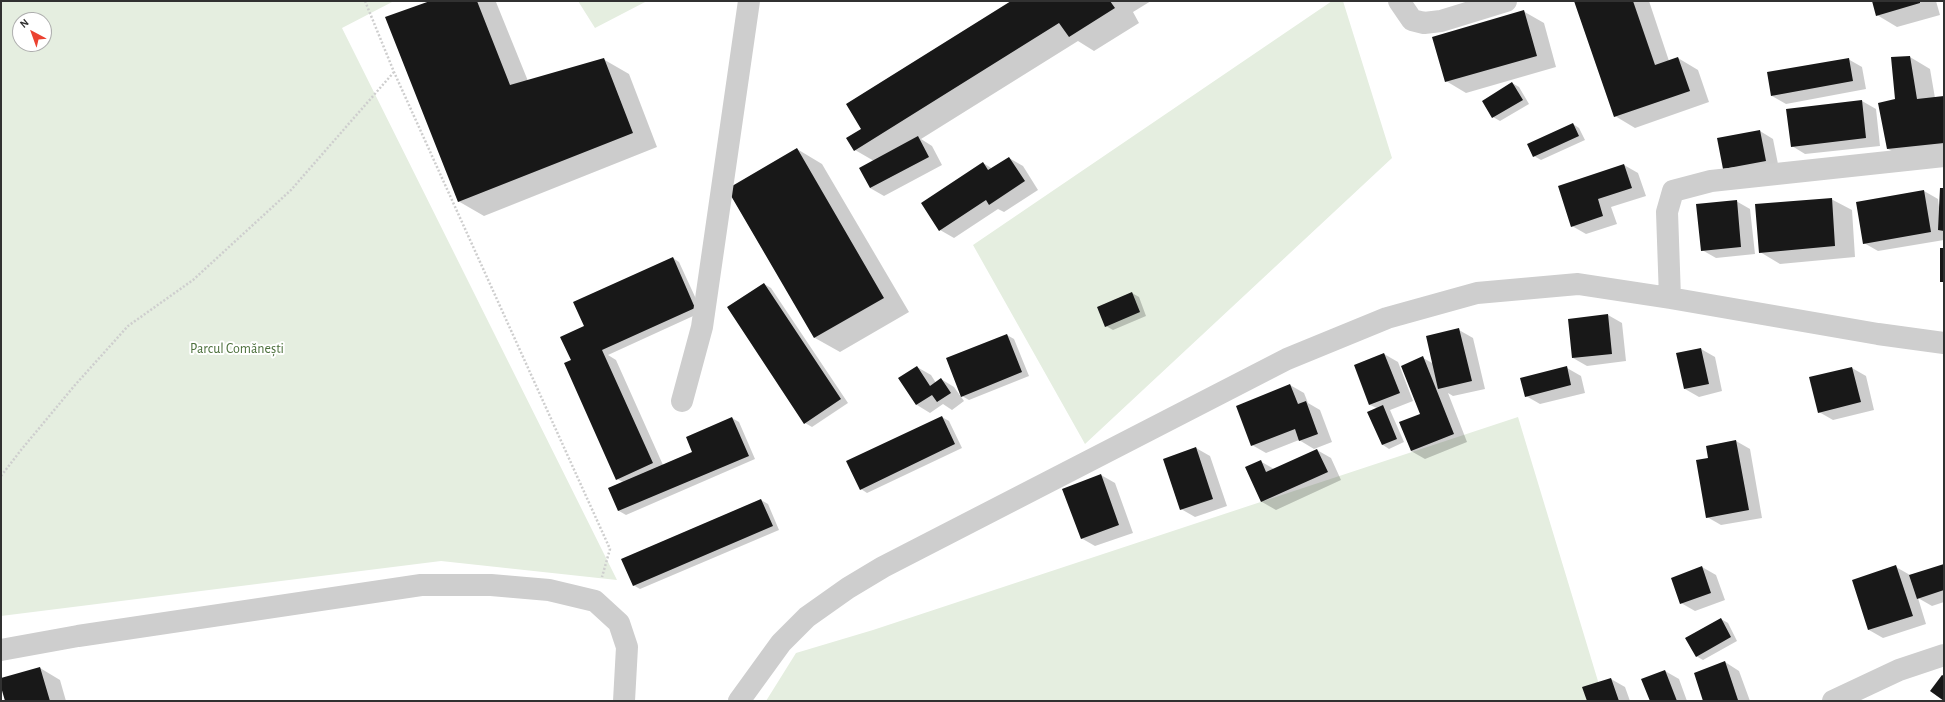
<!DOCTYPE html>
<meta charset="utf-8">
<style>
body{margin:0}
#map{position:relative;width:1945px;height:702px;overflow:hidden;background:#fff;font-family:"Alegreya Sans",sans-serif}
canvas{display:block}
.frame{position:absolute;inset:0;border:2px solid #313131;pointer-events:none}
.north{position:absolute;left:12px;top:12px;width:40px;height:40px;box-sizing:border-box;background:#fff;border:1px solid #adadad;border-radius:50%;rotate:319deg;font-size:11px;font-weight:700;line-height:16px;text-align:center;color:#313131}
.north::after{content:'';display:block;margin:auto;width:14px;height:18px;background:#eb4231;clip-path:polygon(50% 0,100% 100%,50% 72%,0 100%)}
</style>
<div id="map">
<canvas width="1945" height="702"></canvas>
<div class="frame"></div>
<div class="north">N</div>
</div>
<script>
const ctx = document.querySelector('canvas').getContext('2d');
ctx.lineJoin = 'round';
function paint(path, color) { ctx.fillStyle = color; ctx.fill(path, 'evenodd'); }
const toPath = rows => new Path2D(rows.map(r => 'M' + r).join(''));
function strokePath(path, color, width, dash) { ctx.strokeStyle = color; ctx.lineWidth = width; ctx.lineCap = dash ? 'butt' : 'round'; ctx.setLineDash(dash || []); ctx.stroke(path); }
function label(font, color, halo, rows, align = 'center') {
  ctx.font = font + ' "Alegreya Sans",sans-serif'; ctx.lineWidth = 4; ctx.setLineDash([]); ctx.textBaseline = 'middle'; ctx.strokeStyle = halo; ctx.fillStyle = color; for (const [text, x, y, turn = 0] of rows) {
    ctx.save(); ctx.translate(x, y); ctx.rotate((+turn || 0) * Math.PI / 180); ctx.textAlign = isNaN(turn) ? turn : align; if (halo) ctx.strokeText(text, 0, 0); ctx.fillText(text, 0, 0); ctx.restore();
  }
}
paint(toPath([
 [1,1,394,1,342,28,617,580,441,561,1,616],
 [20,20,44,20,44,44,20,44],
 [578,1,647,1,595,28],
 [1332,1,1343,1,1392,158,1085,444,973,245],
 [1518,417,1604,701,766,701,796,653,873,630]
]), '#e5eee0');
paint(toPath([
 [433,1,496,2,528,81,603,59,629,74,657,147,484,216,458,201],
 [1013,1,1151,1,1133,12,1139,23,1094,51,1078,41,921,139,932,146,942,165,884,196,870,188,874,161,855,150,848,138,862,129],
 [1575,1,1649,1,1669,61,1678,58,1698,70,1709,102,1635,128,1615,116],
 [1873,1,1936,1,1940,15,1897,27,1877,15],
 [1523,11,1544,23,1556,67,1466,93,1446,81],
 [1910,57,1930,69,1935,98,1944,97,1944,156,1908,160,1888,149,1896,100,1892,58],
 [1848,59,1862,67,1866,89,1786,104,1772,96],
 [1512,83,1519,87,1529,104,1500,121,1493,117],
 [1862,101,1876,109,1880,146,1805,154,1792,146],
 [1573,124,1579,128,1585,140,1541,160,1534,156],
 [1760,131,1773,139,1779,169,1724,169],
 [797,149,822,164,909,312,840,352,815,338,728,190],
 [1009,158,1023,166,1038,190,1004,212,998,209,954,238,940,230,983,163,993,169],
 [1624,165,1638,173,1646,196,1611,207,1617,224,1586,234,1572,226,1559,187],
 [1944,189,1944,240,1878,251,1864,243,1924,191,1938,199,1939,207],
 [1831,199,1852,210,1855,257,1780,264,1760,252],
 [1736,201,1750,209,1755,254,1716,258,1702,250],
 [673,258,679,262,702,312,608,355,616,360,663,465,693,453,732,418,739,422,755,459,626,515,619,511,609,488,623,482,617,479,572,361,585,326],
 [764,284,771,288,848,403,812,427,805,423],
 [1132,293,1139,297,1146,316,1113,330,1106,326],
 [1608,315,1622,323,1626,361,1587,366,1573,358],
 [1459,330,1473,338,1485,389,1453,396,1448,393,1467,442,1425,459,1411,451,1421,414,1423,358,1434,364],
 [1007,335,1014,339,1029,376,969,400,962,396],
 [1701,349,1715,357,1722,391,1699,397,1685,389],
 [1384,354,1398,362,1413,401,1390,410,1404,442,1389,449,1383,445,1377,408,1370,405],
 [917,367,931,375,936,383,941,379,954,387,964,401,952,410,943,404,930,413,917,405],
 [1567,368,1581,376,1585,393,1540,404,1526,396],
 [1852,368,1866,376,1874,410,1833,420,1819,412],
 [1290,385,1304,393,1308,403,1320,410,1332,442,1314,449,1299,440,1266,453,1252,445],
 [942,417,949,421,962,448,867,493,861,489],
 [1736,441,1750,449,1762,518,1721,525,1707,517,1709,459,1707,446],
 [1196,448,1210,456,1227,506,1195,517,1181,509],
 [1317,450,1331,458,1341,480,1276,510,1262,502,1247,467,1260,461,1274,469],
 [1101,475,1115,483,1133,533,1095,546,1081,538],
 [761,500,768,504,779,530,640,589,633,585],
 [1944,565,1944,602,1932,606,1918,598,1926,624,1883,638,1869,630,1896,567,1910,575],
 [1702,567,1716,575,1725,600,1695,611,1681,603],
 [1721,619,1728,623,1737,641,1703,660,1696,656],
 [1725,662,1739,671,1750,701,1704,701,1695,673],
 [40,668,60,680,66,701,6,701,1,679],
 [1665,671,1679,679,1687,701,1651,701],
 [1611,679,1625,687,1630,701,1588,701]
]), '#0003');
paint(toPath([
 [430,1,477,1,510,85,604,58,633,133,458,202,385,17],
 [1011,1,1110,1,1115,8,1069,37,1059,23,854,151,846,138,861,129,846,104],
 [1574,1,1633,1,1655,65,1678,57,1690,91,1614,117],
 [1872,1,1920,1,1920,3,1876,16],
 [1524,10,1537,56,1445,82,1432,37],
 [1910,56,1917,99,1944,96,1944,143,1887,149,1878,103,1895,99,1891,57],
 [1849,58,1853,81,1771,96,1767,72],
 [1512,82,1523,100,1492,118,1482,101],
 [1862,100,1866,138,1791,147,1786,109],
 [1573,123,1579,136,1533,157,1527,144],
 [1760,130,1766,161,1723,169,1717,138],
 [918,136,929,157,870,188,859,168],
 [797,148,884,298,814,338,727,189],
 [1009,157,1025,181,989,205,986,200,939,231,921,203,983,162,988,170],
 [1624,164,1632,188,1598,199,1603,216,1571,227,1558,186],
 [1940,188,1944,188,1944,231,1938,230],
 [1924,190,1931,232,1863,244,1856,202],
 [1832,198,1835,246,1759,253,1755,204],
 [1737,200,1741,247,1701,251,1696,204],
 [1940,248,1944,248,1944,282,1940,282],
 [673,257,695,308,602,350,653,463,616,480,564,363,571,360,560,337,584,326,573,302],
 [764,283,841,399,804,424,727,307],
 [1132,292,1140,312,1105,327,1097,307],
 [1608,314,1612,354,1572,358,1568,319],
 [1459,328,1472,381,1438,389,1426,336],
 [1007,334,1022,372,961,397,946,358],
 [1701,348,1709,384,1684,389,1676,353],
 [1384,353,1400,393,1369,405,1354,365],
 [1423,356,1454,434,1411,451,1399,422,1420,414,1401,366],
 [917,366,930,386,941,378,951,393,937,402,932,395,916,405,898,378],
 [1567,366,1571,385,1525,397,1520,378],
 [1852,367,1861,402,1818,413,1809,377],
 [1290,384,1298,404,1306,401,1318,434,1299,441,1295,429,1251,446,1236,406],
 [1383,405,1397,439,1382,445,1367,412],
 [942,416,955,444,860,490,846,461],
 [732,417,749,456,618,511,608,488,692,452,686,437],
 [1736,440,1749,510,1706,518,1696,460,1708,458,1706,446],
 [1196,447,1213,499,1180,510,1163,459],
 [1317,449,1328,472,1261,502,1245,467,1261,460,1266,472],
 [1101,474,1119,525,1081,539,1062,489],
 [761,499,773,526,633,586,621,559],
 [1944,564,1944,590,1917,599,1909,575],
 [1896,565,1913,616,1868,630,1852,580],
 [1702,566,1711,593,1680,604,1671,578],
 [1721,618,1731,637,1696,657,1685,638],
 [1725,661,1738,700,1703,701,1694,673],
 [40,667,50,701,5,701,1,687,1,678],
 [1665,670,1677,701,1650,701,1641,679],
 [1942,675,1944,676,1944,701,1930,691],
 [1611,678,1619,701,1587,701,1582,687]
]), '#181818');
strokePath(toPath([
 [365,1,394,72,610,549,602,577],
 [1,476,21,450,75,385,128,326,193,280,291,190,394,72]
]), '#cecece', 2.5, [2, 2]);
strokePath(toPath([
 [1399,1,1412,20,1424,23,1441,21,1506,1],
 [1670,298,1667,212,1673,191,1711,181,1944,156],
 [682,401,702,327,749,1],
 [1,650,78,636,421,585,491,585,549,590,595,601,619,623,627,647,624,701],
 [739,701,781,643,807,617,848,588,883,567,1287,359,1387,318,1477,293,1578,284,1670,298,1878,334,1944,343],
 [1833,701,1899,670,1944,655]
]), '#cecece', 22);
label('14px', '#4c703c', '#fff', [
 ["Parcul Comănești",237,349]
]);
</script>
